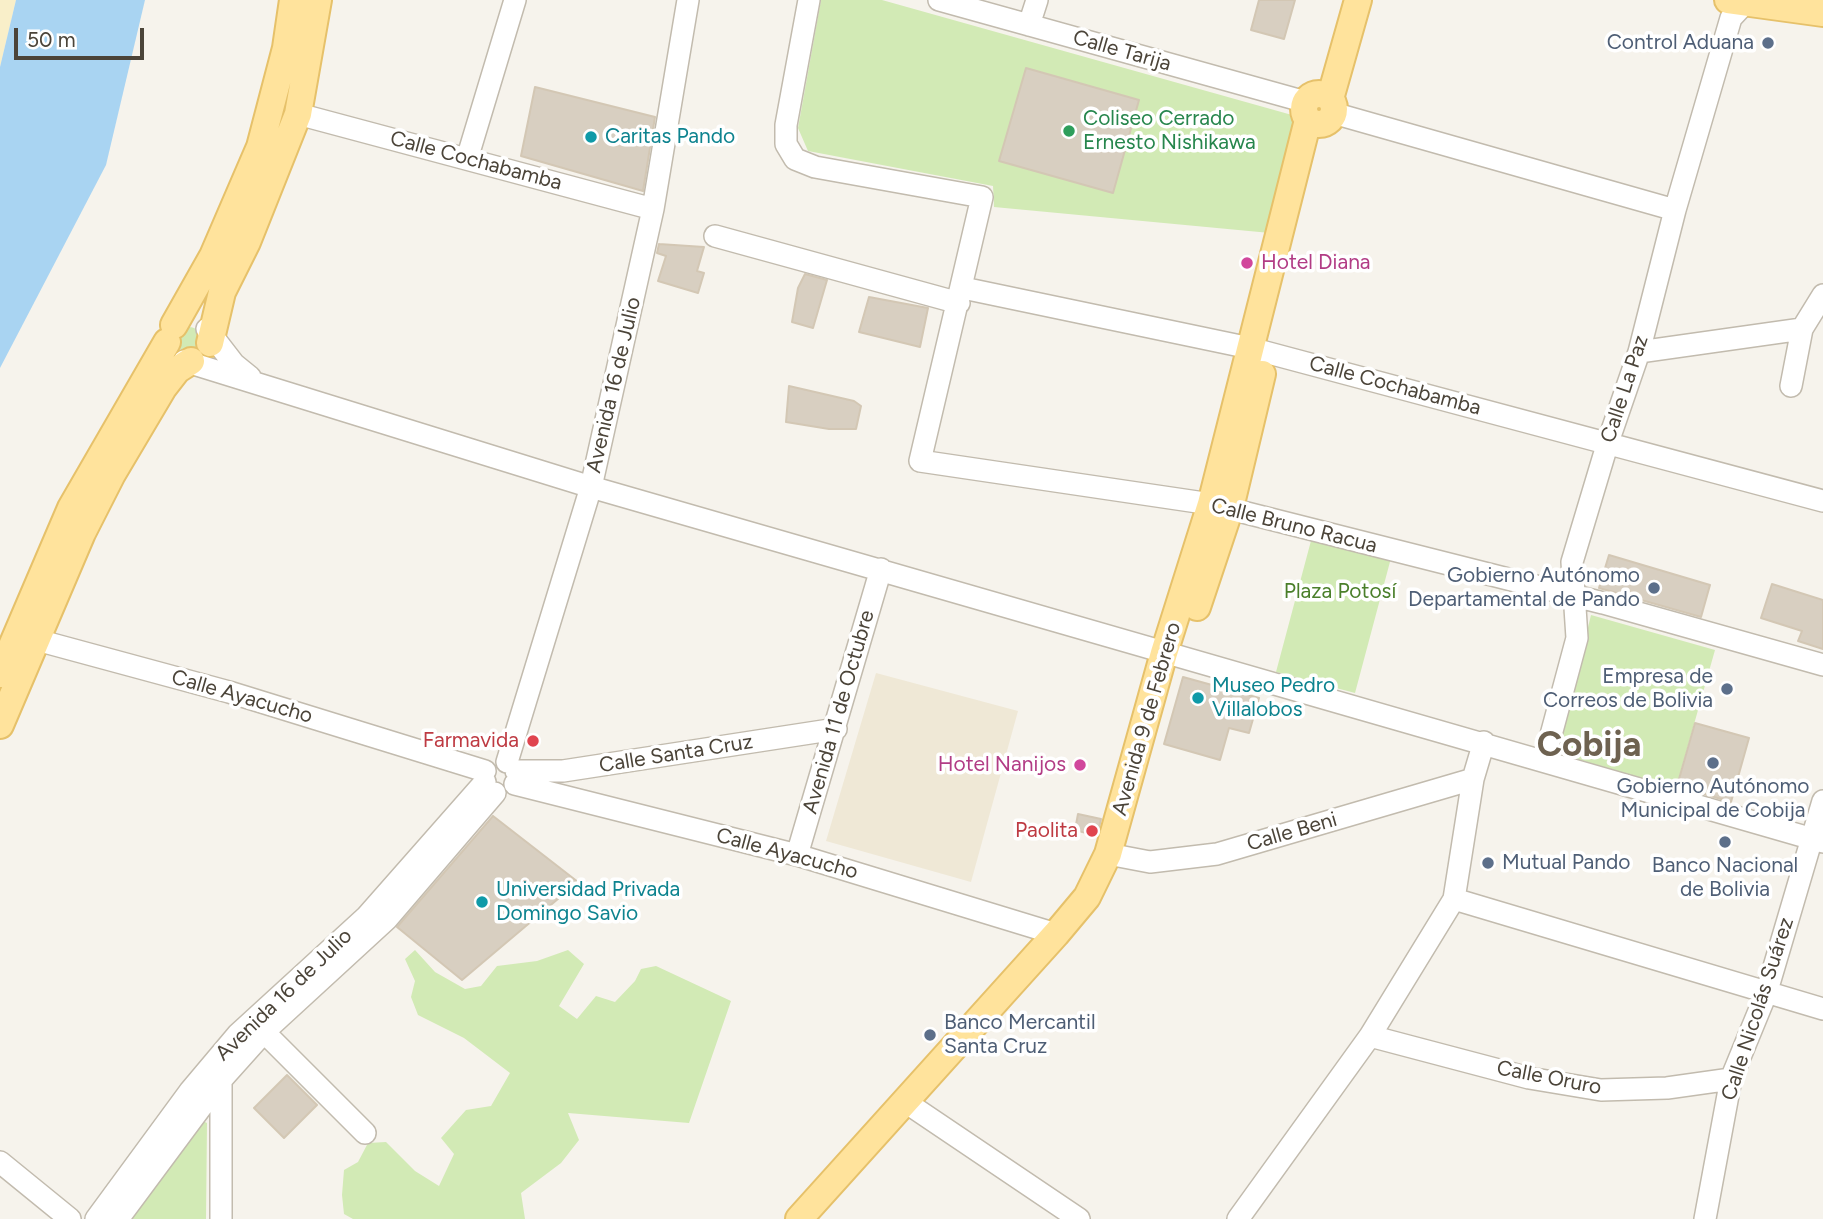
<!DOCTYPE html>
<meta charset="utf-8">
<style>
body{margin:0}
#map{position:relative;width:1823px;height:1219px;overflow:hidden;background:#f6f3ec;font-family:Figtree,sans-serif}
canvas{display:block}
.scale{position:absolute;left:14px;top:28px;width:130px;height:32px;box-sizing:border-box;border:4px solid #4b4439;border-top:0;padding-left:9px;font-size:21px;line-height:24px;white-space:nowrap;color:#4b4439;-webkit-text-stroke:5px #fff;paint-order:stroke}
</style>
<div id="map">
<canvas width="1823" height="1219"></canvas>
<div class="scale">50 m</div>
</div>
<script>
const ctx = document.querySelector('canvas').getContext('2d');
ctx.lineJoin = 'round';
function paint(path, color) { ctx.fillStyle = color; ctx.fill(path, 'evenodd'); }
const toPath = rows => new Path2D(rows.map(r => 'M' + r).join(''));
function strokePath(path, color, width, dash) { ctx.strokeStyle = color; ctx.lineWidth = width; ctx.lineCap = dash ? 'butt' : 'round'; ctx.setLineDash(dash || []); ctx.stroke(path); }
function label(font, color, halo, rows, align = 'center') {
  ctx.font = font + ' Figtree,sans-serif'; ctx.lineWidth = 7; ctx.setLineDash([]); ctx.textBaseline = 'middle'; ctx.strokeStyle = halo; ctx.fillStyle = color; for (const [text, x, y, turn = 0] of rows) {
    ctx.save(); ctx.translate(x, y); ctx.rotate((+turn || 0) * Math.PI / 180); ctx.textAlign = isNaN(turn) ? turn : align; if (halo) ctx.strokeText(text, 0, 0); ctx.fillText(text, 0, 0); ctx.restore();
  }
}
paint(toPath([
 [876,673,1018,711,971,882,826,841]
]), '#efe8d6');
paint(toPath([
 [821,0,882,0,1292,115,1296,133,1270,233,994,207,993,186,808,151,798,128],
 '176 340a13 13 0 1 1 26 0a13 13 0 1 1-26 0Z',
 [1312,537,1391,558,1355,693,1276,672],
 [1591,615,1715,650,1676,788,1566,756,1558,750],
 [415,950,435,972,465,989,481,986,497,966,537,961,568,950,584,964,559,1006,577,1019,596,996,615,1002,635,981,641,969,656,966,731,1001,689,1123,568,1113,579,1140,561,1163,521,1193,525,1219,353,1219,344,1214,342,1195,344,1170,358,1162,368,1143,386,1142,415,1171,439,1186,454,1154,441,1138,466,1110,491,1106,510,1073,464,1038,418,1015,411,997,415,981,405,959],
 [203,1121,207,1123,206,1219,128,1219]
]), '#d2eab5');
paint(toPath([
 [0,0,16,0,0,67]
]), '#f9efc9');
paint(toPath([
 [16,0,145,0,106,165,0,368,0,67]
]), '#a9d4f2');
const building = toPath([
 [1259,0,1295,0,1284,39,1251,30,1259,0],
 [1026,68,1139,100,1113,193,999,161,1026,68],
 [535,87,655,117,643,191,521,156,535,87],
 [659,244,704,247,697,271,704,273,698,293,658,281,666,256,657,253,659,244],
 [805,274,827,280,813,328,792,322,798,288,805,274],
 [869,297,928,308,920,347,859,332,869,297],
 [789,386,854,401,861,406,856,429,829,429,786,422,789,386],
 [1609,555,1710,585,1701,617,1599,588,1609,555],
 [1772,584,1823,600,1823,649,1798,641,1802,631,1761,618,1772,584],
 [1183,677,1259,698,1249,733,1229,728,1220,760,1164,744,1183,677],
 [1695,723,1749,738,1731,802,1677,786,1695,723],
 [1078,814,1101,819,1097,836,1075,830,1078,814],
 [493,816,578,882,462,980,397,927,493,816],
 [287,1075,317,1105,284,1138,254,1108,287,1075]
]);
paint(building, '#d8cfc1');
strokePath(building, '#d3c7b4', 2);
const minor = toPath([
 [809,0,786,125,786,144,795,159,815,167,982,197,920,461,1211,504,1603,603,1823,665],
 [939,0,1306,102],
 [1029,25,1037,0],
 [1333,113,1675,210],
 [298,114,653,209],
 [467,159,515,0],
 [715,236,959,303],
 [963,288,1250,348,1823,501],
 [207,329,234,364,250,377],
 [1639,352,1802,329],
 [184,361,591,487,1823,842],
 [1791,386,1802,329,1823,295],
 [37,640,229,692,485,771],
 [1544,761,1577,638,1572,562,1608,442,1639,352,1675,210,1731,18,1746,2],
 [507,762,591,487,653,209,688,0],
 [516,771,563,771,836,729],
 [515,784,797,855,1056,934],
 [1108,854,1150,862,1217,854,1473,779],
 [797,855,881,569],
 [1454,899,1823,1009],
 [264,1032,365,1133],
 [1370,1036,1529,1078,1601,1090,1667,1088,1731,1079],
 [221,1077,221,1219],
 [904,1101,1079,1219],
 [0,1162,70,1219],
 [96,1219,190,1091,238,1034,367,916,485,782],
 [118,1219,222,1079,265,1031,387,919,495,793],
 [1238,1219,1370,1036,1454,899,1473,779,1484,742],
 [1705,1219,1731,1079,1766,994,1823,801]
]);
const major = toPath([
 [1728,0,1823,13],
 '1304 109a15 15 0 1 1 30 0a15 15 0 1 1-30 0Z',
 [1330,99,1358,0],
 [174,325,213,256,260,147,286,48,293,0],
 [210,343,222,292,247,242,298,114,318,0],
 [1197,607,1230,508,1262,374],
 [0,674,71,508,167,342],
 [0,725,82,533,112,474,163,388,177,370,191,361],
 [799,1219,1056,934,1087,897,1108,854,1164,653,1211,504,1308,120]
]);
strokePath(minor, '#c2bbae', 24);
strokePath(major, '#e6c16a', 30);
strokePath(minor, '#fff', 21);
strokePath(major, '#ffe39c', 26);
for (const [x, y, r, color] of [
 [1768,43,7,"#5c6f8a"],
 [1069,131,7,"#2e9e5b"],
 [591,137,7,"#0f9aa8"],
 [1247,263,7,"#d1479c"],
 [1654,588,7,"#5c6f8a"],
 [1727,689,7,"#5c6f8a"],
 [1198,698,7,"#0f9aa8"],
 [533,741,7,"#e0444e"],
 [1713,763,7,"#5c6f8a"],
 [1080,765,7,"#d1479c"],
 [1092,831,7,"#e0444e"],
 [1725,842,7,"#5c6f8a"],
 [1488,863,7,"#5c6f8a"],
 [482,902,7,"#0f9aa8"],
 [930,1035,7,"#5c6f8a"]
]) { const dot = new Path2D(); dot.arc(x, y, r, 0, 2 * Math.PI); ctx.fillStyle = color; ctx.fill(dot); strokePath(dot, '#fff', 2.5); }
label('21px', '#4e5e75', '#fff', [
 ["Control Aduana",1754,43],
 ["Gobierno Autónomo",1640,576],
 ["Departamental de Pando",1640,600],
 ["Empresa de",1713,677],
 ["Correos de Bolivia",1713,701],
 ["Gobierno Autónomo",1713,787,"center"],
 ["Municipal de Cobija",1713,811,"center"],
 ["Mutual Pando",1502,863,"left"],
 ["Banco Nacional",1725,866,"center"],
 ["de Bolivia",1725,890,"center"],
 ["Banco Mercantil",944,1023,"left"],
 ["Santa Cruz",944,1047,"left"]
], 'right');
label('21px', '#4b4439', '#fff', [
 ["Calle Tarija",1122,51,16],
 ["Calle Cochabamba",476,161,15],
 ["Avenida 16 de Julio",614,385,-77],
 ["Calle Cochabamba",1395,386,15],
 ["Calle La Paz",1625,389,-72],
 ["Calle Bruno Racua",1294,526,14],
 ["Calle Ayacucho",242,697,16],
 ["Avenida 11 de Octubre",839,712,-74],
 ["Avenida 9 de Febrero",1147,719,-74],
 ["Calle Santa Cruz",676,754,-9],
 ["Calle Beni",1292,832,-16],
 ["Calle Ayacucho",787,854,15],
 ["Avenida 16 de Julio",284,995,-44],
 ["Calle Nicolás Suárez",1758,1009,-72],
 ["Calle Oruro",1549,1078,11]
]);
label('21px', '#27864d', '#fff', [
 ["Coliseo Cerrado",1083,119],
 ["Ernesto Nishikawa",1083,143]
], 'left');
label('21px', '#0d838f', '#fff', [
 ["Caritas Pando",605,137],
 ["Museo Pedro",1212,686],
 ["Villalobos",1212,710],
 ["Universidad Privada",496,890],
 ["Domingo Savio",496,914]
], 'left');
label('21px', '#b23c85', '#fff', [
 ["Hotel Diana",1261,263],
 ["Hotel Nanijos",1066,765,"right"]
], 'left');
label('21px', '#4a7f2a', '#fff', [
 ["Plaza Potosí",1340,592]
]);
label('21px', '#be3a42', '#fff', [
 ["Farmavida",519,741],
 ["Paolita",1078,831]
], 'right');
label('bold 35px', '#6e6250', '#fff', [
 ["Cobija",1589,746]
]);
</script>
